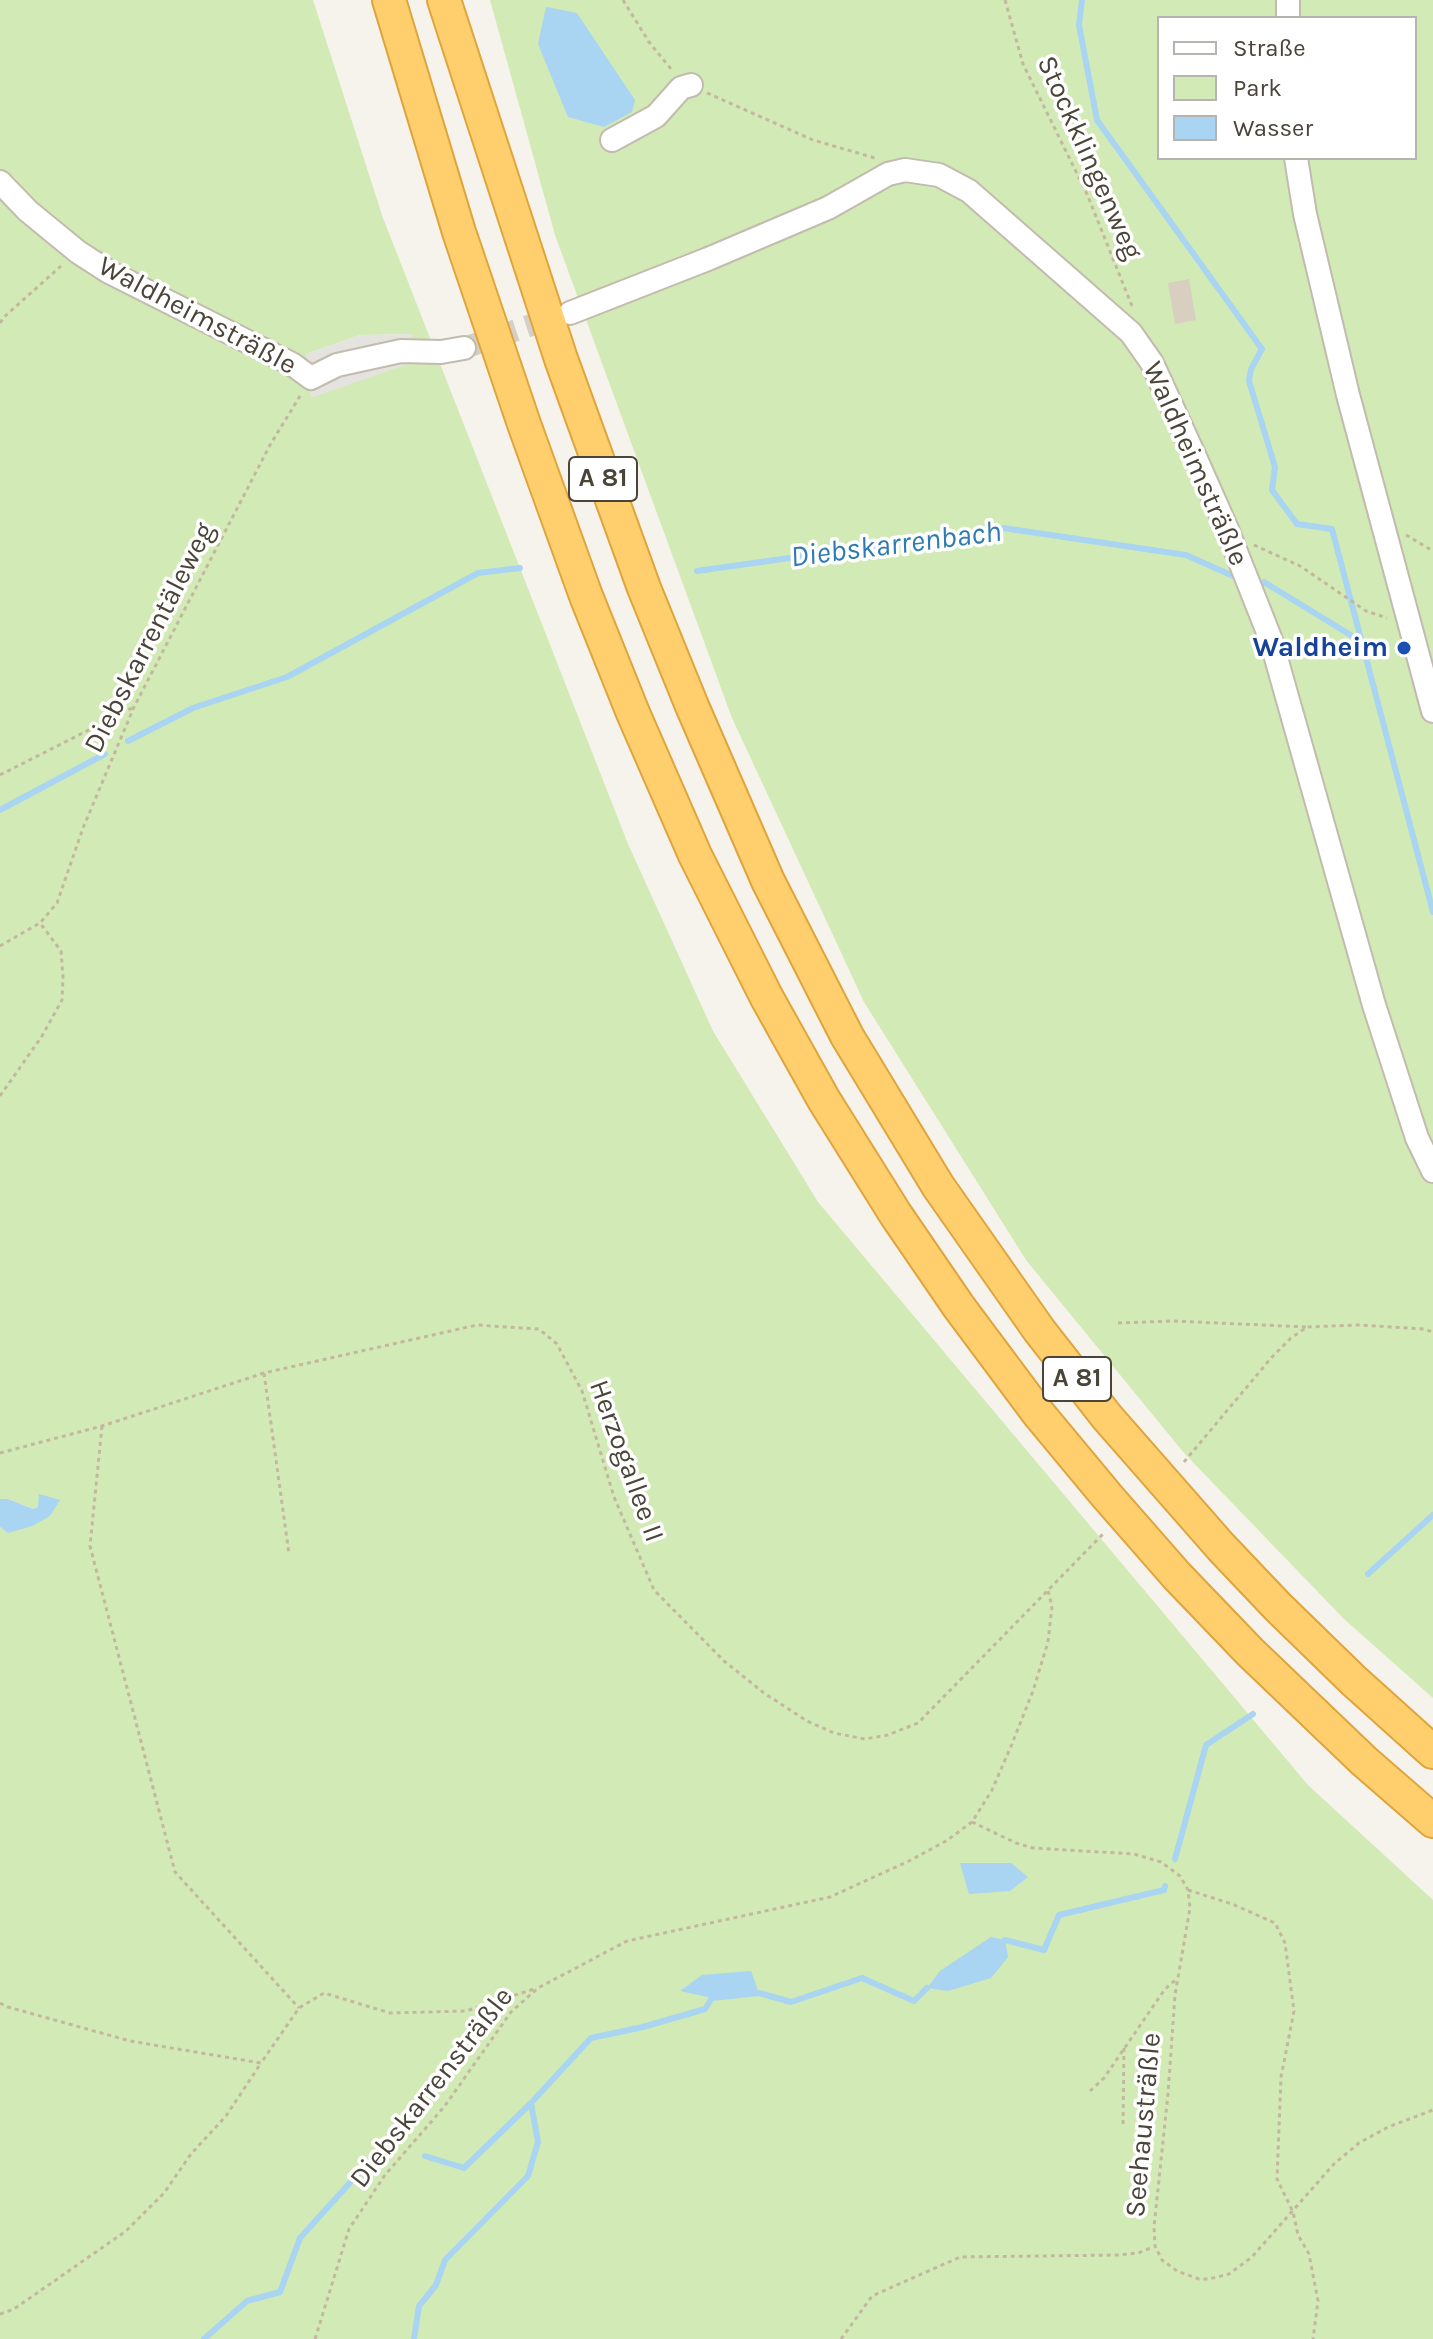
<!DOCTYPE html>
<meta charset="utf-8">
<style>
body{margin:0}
#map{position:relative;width:1433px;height:2339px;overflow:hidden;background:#f6f3ec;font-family:Karla,sans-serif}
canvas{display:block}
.legend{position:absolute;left:1157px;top:16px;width:260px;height:144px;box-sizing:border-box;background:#fff;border:2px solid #b7b4b0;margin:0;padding:10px 14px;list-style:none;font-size:24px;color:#4b4439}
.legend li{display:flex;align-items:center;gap:16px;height:40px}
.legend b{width:40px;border:2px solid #b7b4b0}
</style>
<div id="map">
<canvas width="1433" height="2339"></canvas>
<ul class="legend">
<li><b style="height:10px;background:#fff"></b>Straße</li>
<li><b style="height:22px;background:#d2eab5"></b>Park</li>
<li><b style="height:22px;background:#a9d4f2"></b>Wasser</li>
</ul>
</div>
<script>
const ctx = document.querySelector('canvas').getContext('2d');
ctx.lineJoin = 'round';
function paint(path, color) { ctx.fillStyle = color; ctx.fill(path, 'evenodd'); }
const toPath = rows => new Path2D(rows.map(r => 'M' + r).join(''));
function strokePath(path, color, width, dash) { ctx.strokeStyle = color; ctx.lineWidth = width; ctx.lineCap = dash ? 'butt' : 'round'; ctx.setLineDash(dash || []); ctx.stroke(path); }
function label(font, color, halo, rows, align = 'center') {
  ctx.font = font + ' Karla,sans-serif'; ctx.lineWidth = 7; ctx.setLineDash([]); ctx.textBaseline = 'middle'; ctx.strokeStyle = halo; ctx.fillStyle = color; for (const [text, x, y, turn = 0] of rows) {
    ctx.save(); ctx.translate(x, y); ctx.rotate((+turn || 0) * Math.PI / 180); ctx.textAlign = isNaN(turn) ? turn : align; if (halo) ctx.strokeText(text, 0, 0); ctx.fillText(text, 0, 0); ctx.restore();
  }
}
paint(toPath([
 [0,0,313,0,383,218,628,844,713,1031,818,1202,1308,1785,1433,1900,1433,2339,0,2339,0,1527,8,1533,38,1507,33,1509,8,1499,0,1499],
 [412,334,306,354,360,335],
 [490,0,1433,0,1433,1698,1344,1619,1184,1453,1026,1260,864,1002,732,718,555,235],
 [1159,18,1415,18,1415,158,1159,158]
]), '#d2eab5');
paint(toPath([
 [412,334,416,361,311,398,306,354,360,335]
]), '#e5e3e0');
paint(toPath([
 [546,7,577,13,635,100,632,112,604,127,568,117,538,44],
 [39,1494,60,1500,50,1516,32,1526,8,1533,0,1527,0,1499,8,1499,33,1509,38,1507],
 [960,1863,1011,1863,1028,1877,1010,1891,969,1894],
 [991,1937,1005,1940,1008,1957,991,1978,948,1991,927,1988,940,1971],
 [751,1971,759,1993,712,1998,680,1991,702,1975]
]), '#a9d4f2');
strokePath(toPath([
 [1082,0,1079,25,1097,120,1262,349,1251,369,1249,381,1275,467,1272,490,1297,524,1332,529,1433,912],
 [697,571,1003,528,1186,555,1233,576],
 [1264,582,1362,642],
 [128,741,193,708,287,677,478,573,520,568],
 [0,810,105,754],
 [1368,1574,1433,1515],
 [1175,1859,1206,1745,1253,1714],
 [1005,1940,1044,1950,1059,1915,1164,1890,1165,1886],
 [425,2156,464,2168,531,2103,591,2038,643,2027,705,2009,712,1998,759,1993,791,2002,862,1978,914,2001,927,1988],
 [204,2339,247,2301,280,2292,300,2238,394,2134],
 [414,2339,419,2306,436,2285,445,2260,528,2176,538,2142,531,2103]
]), '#a9d4f2', 6);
paint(toPath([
 [1189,279,1196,320,1175,324,1168,283]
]), '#d8cfc1');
strokePath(toPath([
 [464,348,561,315]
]), '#d4d0c8', 22, [22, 11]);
const minor = toPath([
 [1288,18,1288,0],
 [612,140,656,116,681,88,691,85],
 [1296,158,1305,214,1348,395,1433,711],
 [0,182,28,211,78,252,109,272,292,364,311,378,337,365,401,351,441,352,464,348],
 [570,313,708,259,828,208,888,174,905,170,939,175,969,191,1131,333,1152,363,1196,459,1227,529,1271,640,1374,1005,1417,1138,1433,1171]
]);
const highway = toPath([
 [389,0,459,232,524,424,586,596,633,713,695,855,767,998,824,1100,896,1215,959,1307,1038,1413,1107,1496,1177,1576,1250,1652,1364,1761,1433,1821],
 [444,0,561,359,644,588,692,706,768,881,847,1036,938,1186,1039,1330,1107,1417,1221,1547,1278,1607,1353,1680,1433,1752]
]);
strokePath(minor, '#c2bbae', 26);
strokePath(highway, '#e0a43c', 36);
strokePath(toPath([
 [623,0,649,42,671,69],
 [1005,0,1023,64,1087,194,1132,306],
 [707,93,813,140,875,158],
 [0,323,4,317,61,266],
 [1406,535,1433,551],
 [1254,545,1300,566,1366,611,1387,618],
 [0,775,134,707],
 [0,946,40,923,57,903,83,828,134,707,270,445,300,396],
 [0,1096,42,1036,62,1000,63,977,61,951,40,923],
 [1118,1323,1173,1321,1307,1327],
 [264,1373,289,1554],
 [102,1426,90,1546,175,1872,299,2008],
 [0,1453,102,1426,264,1373,477,1325,539,1329,557,1344,582,1391,614,1497,654,1590,724,1661,764,1693,807,1721,834,1733,865,1739,888,1735,918,1723,1103,1534],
 [1184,1462,1272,1357,1291,1338,1307,1327,1358,1325,1424,1329,1433,1332],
 [972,1822,1016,1843,1033,1848,1134,1854,1161,1862,1180,1876,1188,1890,1190,1908,1175,1995,1168,2094,1154,2227,1155,2246,1162,2260,1177,2271,1199,2279,1209,2279,1229,2274,1252,2257,1334,2164,1359,2143,1388,2127,1433,2110],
 [1188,1890,1232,1904,1275,1923,1285,1943,1294,2011,1281,2077,1277,2179,1293,2212,1298,2235,1309,2254,1318,2301,1313,2339],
 [0,2003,8,2007,130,2041,261,2063,299,2008,324,1993,390,2013,466,2011,537,1988],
 [1090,2091,1104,2078,1165,1989,1178,1978],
 [1123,2124,1124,2048],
 [0,2314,14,2309,126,2231,164,2193,191,2154,226,2116,261,2063],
 [315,2339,349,2229,385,2175,444,2107,511,2012,538,1988,627,1941,830,1897,909,1861,946,1841,972,1822,992,1790,1012,1744,1033,1691,1048,1642,1052,1606,1048,1591],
 [841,2339,872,2296,960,2257,1119,2255,1138,2253,1153,2247]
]), '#c4b79f', 3, [4, 4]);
strokePath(minor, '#fff', 22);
strokePath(highway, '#ffcf6e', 32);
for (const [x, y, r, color] of [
 [1404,648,8,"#1a4fb4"]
]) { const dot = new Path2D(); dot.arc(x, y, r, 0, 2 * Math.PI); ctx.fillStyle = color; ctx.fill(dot); strokePath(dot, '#fff', 3); }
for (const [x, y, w] of [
 [603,479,68],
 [1077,1379,68]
]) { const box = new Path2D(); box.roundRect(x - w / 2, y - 22, w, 44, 6); ctx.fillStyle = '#fff'; ctx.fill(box); strokePath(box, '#4b4439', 2); }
label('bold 26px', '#4b4439', null, [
 ["A 81",603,479],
 ["A 81",1077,1379]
]);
label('28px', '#4b4439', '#fff', [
 ["Stockklingenweg",1089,158,66],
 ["Waldheimsträßle",197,316,28],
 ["Waldheimsträßle",1195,464,66],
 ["Diebskarrentäleweg",150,638,-63],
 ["Herzogallee II",626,1461,70],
 ["Diebskarrensträßle",432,2088,-52],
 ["Seehausträßle",1144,2125,-85]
]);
label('bold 28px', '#164399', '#fff', [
 ["Waldheim",1388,648]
], 'right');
label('italic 30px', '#2e7ab2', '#fff', [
 ["Diebskarrenbach",896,545,-7]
]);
</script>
